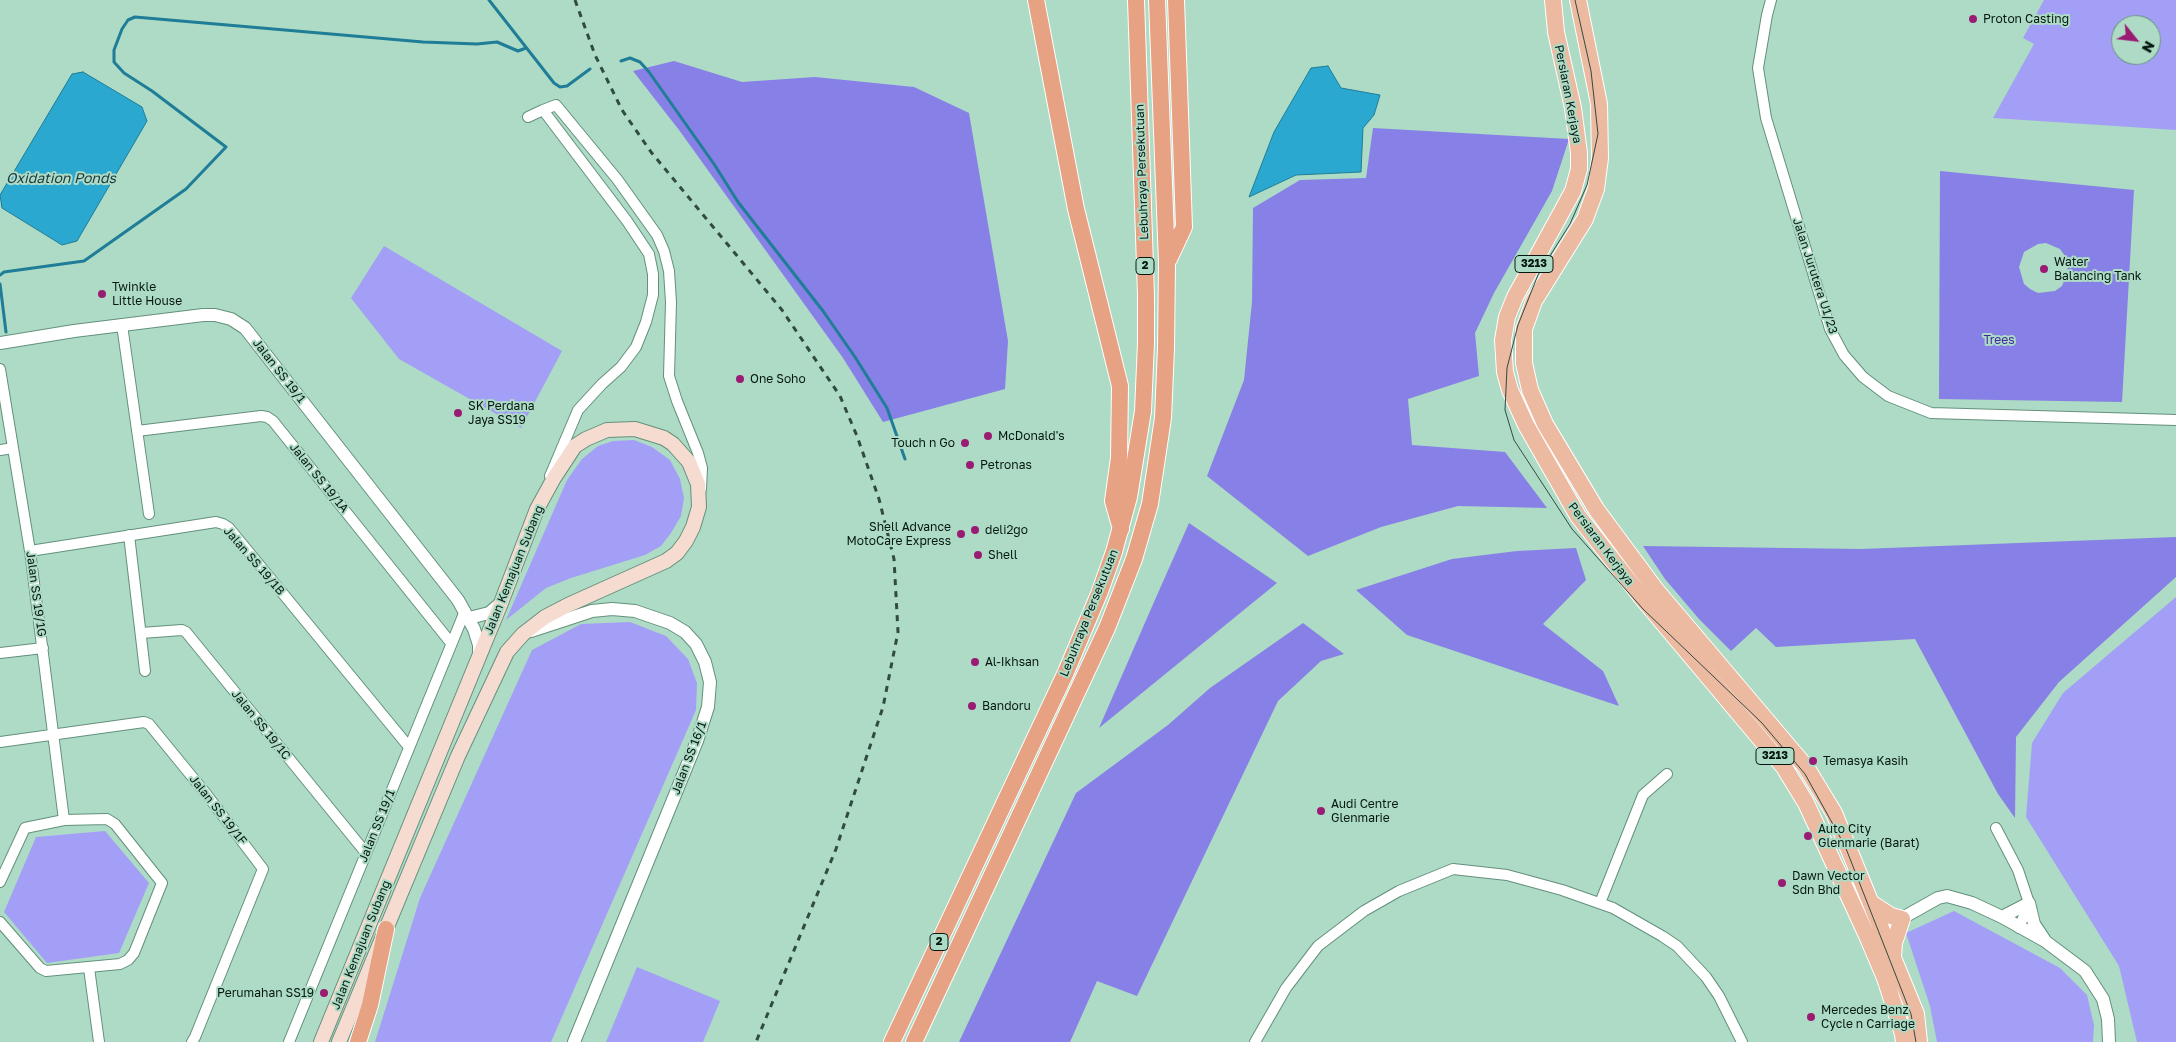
<!DOCTYPE html>
<style>
body{margin:0}
#map{position:relative;width:2176px;height:1042px;overflow:hidden;background:#addbc5;font-family:"Golos Text",sans-serif}
canvas{display:block}
.north{position:absolute;left:2111px;top:15px;width:50px;height:50px;box-sizing:border-box;background:#addbc5;border:1px solid #6a8d7d;border-radius:50%;rotate:119deg;font-size:14px;font-weight:700;line-height:20px;text-align:center;color:#061811}
.north::after{content:'';display:block;margin:auto;width:18px;height:22px;background:#9a1b72;clip-path:polygon(50% 0,100% 100%,50% 72%,0 100%)}
</style>
<div id="map">
<canvas width="2176" height="1042"></canvas>
<div class="north">N</div>
</div>
<script>
const ctx = document.querySelector('canvas').getContext('2d');
ctx.lineJoin = 'round';
function paint(path, color) { ctx.fillStyle = color; ctx.fill(path, 'evenodd'); }
const toPath = rows => new Path2D(rows.map(r => 'M' + r).join(''));
function strokePath(path, color, width, dash) { ctx.strokeStyle = color; ctx.lineWidth = width; ctx.lineCap = dash ? 'butt' : 'round'; ctx.setLineDash(dash || []); ctx.stroke(path); }
function label(font, color, halo, rows, align = 'center') {
  ctx.font = font + ' "Golos Text",sans-serif'; ctx.lineWidth = 4; ctx.setLineDash([]); ctx.textBaseline = 'middle'; ctx.strokeStyle = halo; ctx.fillStyle = color; for (const [text, x, y, turn = 0] of rows) {
    ctx.save(); ctx.translate(x, y); ctx.rotate((+turn || 0) * Math.PI / 180); ctx.textAlign = isNaN(turn) ? turn : align; if (halo) ctx.strokeText(text, 0, 0); ctx.fillText(text, 0, 0); ctx.restore();
  }
}
paint(toPath([
 [2044,0,2176,0,2176,130,1993,118,2034,44,2023,38],
 [2121,25,2151,25,2151,55,2121,55],
 [384,246,562,351,521,428,399,359,351,298],
 [634,440,652,447,670,460,680,479,684,498,681,516,671,533,661,546,645,555,571,578,546,588,506,620,567,480,582,459,598,446,613,441],
 [2176,597,2176,1042,2137,1042,2119,966,2026,817,2032,743,2063,693],
 [630,622,666,636,688,659,697,683,696,710,551,1042,375,1042,420,898,532,650,581,624],
 [105,831,149,883,119,953,47,963,4,912,36,837],
 [1954,911,2060,968,2087,995,2094,1025,2093,1042,1937,1042,1930,1006,1906,933],
 [637,967,720,1001,703,1042,606,1042]
]), '#a39ff6');
paint(toPath([
 [674,61,742,82,815,77,914,87,969,113,1008,341,1005,389,883,422,843,358,679,130,633,71],
 [1373,128,1569,139,1552,191,1494,293,1475,333,1479,376,1408,399,1412,445,1505,452,1547,508,1458,506,1381,527,1308,556,1207,476,1244,380,1252,302,1253,208,1300,180,1366,178],
 [1940,171,2134,190,2122,402,1939,399],
 [2046,243,2060,249,2065,256,2068,271,2062,286,2055,291,2038,293,2030,289,2024,284,2019,267,2024,252,2038,244],
 [1189,523,1277,583,1099,728,1154,602],
 [2176,537,2176,577,2059,682,2016,737,2015,818,1998,794,1915,639,1776,647,1756,628,1731,651,1699,619,1665,579,1643,546,1861,549],
 [1576,548,1586,580,1543,624,1603,671,1619,706,1407,635,1356,590,1452,559,1517,551],
 [1303,623,1344,654,1321,661,1278,701,1137,996,1097,981,1070,1042,959,1042,1076,793,1168,725,1210,688]
]), '#8780e6');
const water = toPath([
 [1328,66,1341,88,1380,95,1374,115,1363,128,1361,172,1296,175,1249,197,1274,132,1311,68,1328,66],
 [83,72,142,107,147,121,77,241,62,245,2,208,0,195,72,74,83,72]
]);
paint(water, '#2aa8d0');
strokePath(water, '#1f7d97', 1);
strokePath(toPath([
 [489,0,554,83,560,87,567,86,590,69],
 [621,61,630,58,640,62,649,72,714,164,738,202,823,311,855,357,887,408,905,459],
 [0,275,4,272,84,261,186,189,226,147,152,91,124,73,114,62,114,50,122,29,128,20,135,17,423,42,477,44,497,42,518,51,526,48],
 [0,284,6,332]
]), '#1f7d97', 3);
const minor = toPath([
 [1771,0,1767,15,1758,68,1766,118,1830,329,1844,355,1863,377,1888,396,1931,413,2176,420],
 [528,117,543,110],
 [122,325,149,514],
 [0,369,30,551,64,820],
 [137,431,261,416,267,417,273,421,451,643],
 [0,450,13,448],
 [550,476,578,410,602,384,621,367,636,347,646,322,653,295,653,274,649,254,627,221,543,110,556,105,617,179,657,235,664,251,669,271,671,302,669,376,677,401,698,453,702,468,701,489],
 [129,535,145,671],
 [30,551,216,522,223,524,229,528,409,747],
 [141,633,182,630,186,632,366,853],
 [0,653,43,648],
 [0,742,144,722,149,724,207,795,263,869,195,1037,192,1042],
 [1996,828,2018,870,2029,903,2019,928],
 [0,882,25,828,64,820,107,819,115,824,162,883,134,953,128,960,120,964,46,971,40,968,0,922],
 [1600,903,1643,795,1667,774],
 [89,968,99,1042],
 [289,1042,465,611],
 [1255,1042,1286,988,1318,946,1364,911,1399,891,1453,869,1507,875,1562,890,1613,908,1662,936,1677,946,1706,977,1719,996,1742,1042]
]);
const tertiary = toPath([
 [0,343,74,331,203,315,215,315,231,319,245,328,458,600,474,629,479,645,479,656],
 [469,618,489,613,501,603],
 [531,631,592,611,612,609,635,611,670,623,685,632,696,644,705,662,710,682,708,707,697,741,574,1042],
 [2002,917,2029,903,2034,924,2044,939],
 [1881,930,1938,898,1947,896,1972,903,2002,917,2045,941,2085,971,2103,999,2108,1019,2109,1042]
]);
const secondary = toPath([
 [321,1042,501,603,537,509,554,478,575,446,586,439,607,430,635,429,664,438,673,444,689,462,698,484,699,507,693,527,686,541,677,553,666,561,568,605,545,617,523,634,507,652,458,756,339,1042]
]);
const primary = toPath([
 [1553,0,1556,32,1573,108,1579,153,1579,169,1573,191,1515,297,1507,317,1503,340,1505,372,1510,390,1526,425,1578,516,1643,599,1784,767,1806,803,1868,938,1885,978,1903,1034,1904,1042],
 [1578,0,1599,104,1600,158,1596,189,1585,219,1534,301,1524,329,1524,363,1530,390,1545,424,1596,509,1656,590,1806,767,1834,813,1916,1014,1919,1042],
 [1871,903,1891,916,1902,919,1894,943,1893,957]
]);
const trunk = toPath([
 [1036,0,1076,209,1120,386,1119,458,1113,501,1121,529],
 [1169,259,1184,227,1176,0],
 [358,1042,370,1005,386,929],
 [892,1042,1066,672,1099,594,1114,552,1129,497,1143,411,1146,343,1146,295,1136,0],
 [914,1042,1107,628,1134,559,1150,504,1163,418,1166,348,1167,263,1157,0]
]);
strokePath(minor, '#64907c', 12);
strokePath(tertiary, '#64907c', 14);
strokePath(secondary, '#64907c', 16);
strokePath(primary, '#fff', 18);
strokePath(trunk, '#fff', 18);
strokePath(minor, '#fff', 10);
strokePath(tertiary, '#fff', 12);
strokePath(secondary, '#f6dcd0', 14);
strokePath(primary, '#ecb9a1', 16);
strokePath(trunk, '#e6a282', 16);
strokePath(toPath([
 [1575,0,1591,71,1598,134,1587,185,1570,224,1538,275,1518,325,1507,368,1505,410,1514,440,1572,529,1643,609,1762,723,1805,774,1845,846,1911,1014,1916,1042]
]), '#324b40', 1);
strokePath(toPath([
 [575,0,595,55,622,110,651,152,782,310,840,396,857,436,879,499,894,559,898,632,883,707,836,849,756,1042]
]), '#324b40', 3, [6, 6]);
for (const [x, y, r, color] of [
 [1973,19,5,"#9a1b72"],
 [2044,269,5,"#9a1b72"],
 [102,294,5,"#9a1b72"],
 [740,379,5,"#9a1b72"],
 [458,413,5,"#9a1b72"],
 [988,436,5,"#9a1b72"],
 [965,443,5,"#9a1b72"],
 [970,465,5,"#9a1b72"],
 [975,530,5,"#9a1b72"],
 [961,534,5,"#9a1b72"],
 [978,555,5,"#9a1b72"],
 [975,662,5,"#9a1b72"],
 [972,706,5,"#9a1b72"],
 [1813,761,5,"#9a1b72"],
 [1321,811,5,"#9a1b72"],
 [1808,836,5,"#9a1b72"],
 [1782,883,5,"#9a1b72"],
 [324,993,5,"#9a1b72"],
 [1811,1017,5,"#9a1b72"]
]) { const dot = new Path2D(); dot.arc(x, y, r, 0, 2 * Math.PI); ctx.fillStyle = color; ctx.fill(dot); strokePath(dot, '#addbc5', 2); }
for (const [x, y, w] of [
 [1534,264,38],
 [1145,266,18],
 [1775,756,38],
 [939,942,18]
]) { const box = new Path2D(); box.roundRect(x - w / 2, y - 8.5, w, 17, 4); ctx.fillStyle = '#addbc5'; ctx.fill(box); strokePath(box, '#061811', 1); }
label('bold 11px', '#061811', null, [
 ["3213",1534,264],
 ["2",1145,266],
 ["3213",1775,756],
 ["2",939,942]
]);
label('12px', '#061811', '#addbc5', [
 ["Proton Casting",1983,19],
 ["Water",2054,262],
 ["Balancing Tank",2054,276],
 ["Twinkle",112,287],
 ["Little House",112,301],
 ["One Soho",750,379],
 ["SK Perdana",468,406],
 ["Jaya SS19",468,420],
 ["McDonald's",998,436],
 ["Touch n Go",955,443,"right"],
 ["Petronas",980,465],
 ["Shell Advance",951,527,"right"],
 ["MotoCare Express",951,541,"right"],
 ["deli2go",985,530],
 ["Shell",988,555],
 ["Al-Ikhsan",985,662],
 ["Bandoru",982,706],
 ["Temasya Kasih",1823,761],
 ["Audi Centre",1331,804],
 ["Glenmarie",1331,818],
 ["Auto City",1818,829],
 ["Glenmarie (Barat)",1818,843],
 ["Dawn Vector",1792,876],
 ["Sdn Bhd",1792,890],
 ["Perumahan SS19",314,993,"right"],
 ["Mercedes Benz",1821,1010],
 ["Cycle n Carriage",1821,1024]
], 'left');
label('12px', '#061811', '#addbc5', [
 ["Persiaran Kerjaya",1568,94,79],
 ["Lebuhraya Persekutuan",1142,172,-92],
 ["Jalan Jurutera U1/23",1815,276,72],
 ["Jalan SS 19/1",279,371,52],
 ["Jalan SS 19/1A",319,478,51],
 ["Persiaran Kerjaya",1601,544,53],
 ["Jalan SS 19/1B",254,561,49],
 ["Jalan Kemajuan Subang",514,570,-68],
 ["Jalan SS 19/1G",36,594,82],
 ["Lebuhraya Persekutuan",1089,613,-68],
 ["Jalan SS 19/1C",261,725,51],
 ["Jalan SS 16/1",689,758,-69],
 ["Jalan SS 19/1F",218,810,52],
 ["Jalan SS 19/1",377,826,-68],
 ["Jalan Kemajuan Subang",361,945,-68]
]);
label('12px', '#41259c', '#addbc5', [
 ["Trees",1999,340]
]);
label('italic 14px', '#1d3740', '#addbc5', [
 ["Oxidation Ponds",61,179]
]);
</script>
